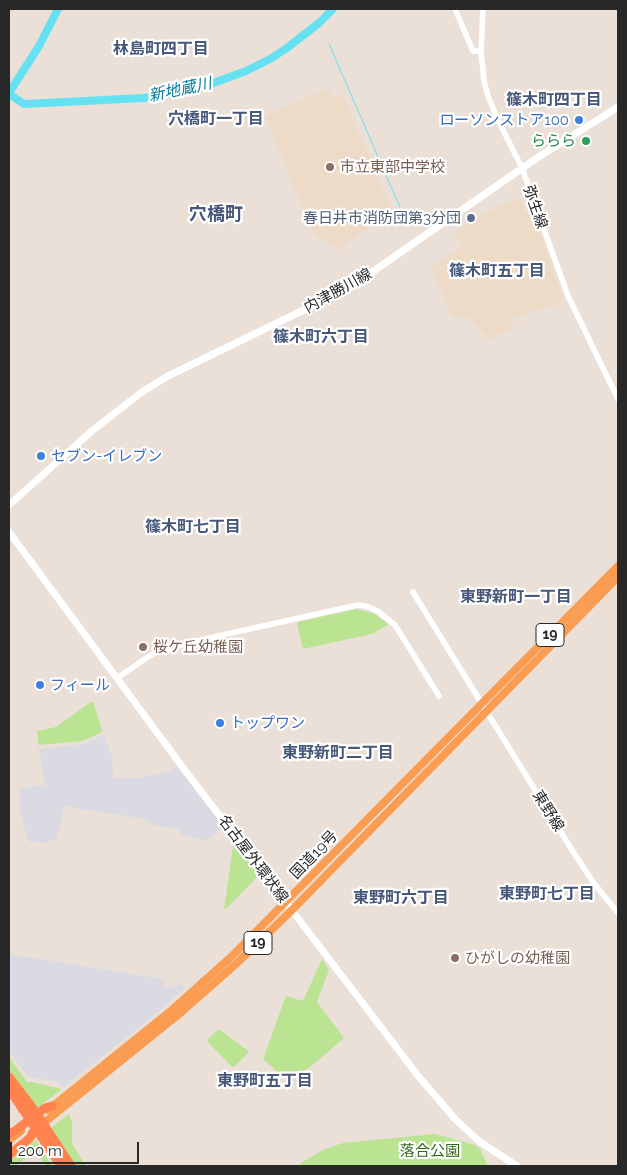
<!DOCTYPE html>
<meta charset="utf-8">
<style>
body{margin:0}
#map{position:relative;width:627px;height:1175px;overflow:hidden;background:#ebe0d8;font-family:Raleway,sans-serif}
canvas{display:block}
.frame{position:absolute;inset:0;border:10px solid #282828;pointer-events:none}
.scale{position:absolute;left:10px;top:1142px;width:129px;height:22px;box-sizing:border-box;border:2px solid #282828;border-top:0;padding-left:6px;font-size:15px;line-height:18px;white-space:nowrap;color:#282828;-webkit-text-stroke:4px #fff;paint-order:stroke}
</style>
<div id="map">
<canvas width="627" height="1175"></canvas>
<div class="frame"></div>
<div class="scale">200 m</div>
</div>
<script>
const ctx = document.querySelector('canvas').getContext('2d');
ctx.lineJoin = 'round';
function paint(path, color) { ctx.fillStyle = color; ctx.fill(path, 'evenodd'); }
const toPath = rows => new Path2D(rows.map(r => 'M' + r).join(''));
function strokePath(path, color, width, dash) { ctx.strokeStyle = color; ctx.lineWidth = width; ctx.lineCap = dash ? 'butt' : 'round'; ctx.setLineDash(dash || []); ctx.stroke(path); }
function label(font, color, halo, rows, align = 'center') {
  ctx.font = font + ' Raleway,"Noto Sans JP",sans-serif'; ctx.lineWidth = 4.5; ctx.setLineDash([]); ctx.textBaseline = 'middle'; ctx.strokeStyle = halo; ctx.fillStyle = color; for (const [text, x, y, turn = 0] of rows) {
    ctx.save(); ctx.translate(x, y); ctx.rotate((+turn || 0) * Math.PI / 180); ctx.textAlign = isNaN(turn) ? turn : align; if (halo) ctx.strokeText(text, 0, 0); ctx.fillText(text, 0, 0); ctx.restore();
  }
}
paint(toPath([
 [103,735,105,736,112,757,113,779,143,777,167,772,175,768,179,769,223,827,205,841,181,834,179,829,154,825,144,819,64,806,57,840,49,841,48,843,30,842,28,840,21,818,19,789,20,788,45,785,39,749,84,744],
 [9,954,163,979,166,989,180,984,186,988,146,1022,63,1087,58,1082,28,1077,9,1052]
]), '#dbdae3');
paint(toPath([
 [328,88,333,99,343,95,391,209,340,250,314,235,265,116],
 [521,198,525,210,531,209,565,302,511,318,514,328,489,340,468,317,452,316,431,267,461,248,461,245,454,232,495,208]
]), '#eedbc7');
paint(toPath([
 [356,609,373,613,388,624,388,625,372,634,303,649,297,624,298,622],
 [91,702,93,702,102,730,102,732,83,741,39,745,38,743,37,731,56,727],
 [235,844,259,875,227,908,224,909,233,847],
 [322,959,329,970,317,1002,344,1038,310,1067,288,1081,263,1059,286,996,303,1001],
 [218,1030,220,1030,248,1051,248,1053,234,1067,232,1067,208,1042,208,1039],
 [9,1057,27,1082,32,1082,58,1088,61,1090,37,1108,9,1070],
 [69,1114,72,1122,72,1144,86,1166,76,1166,51,1128],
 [435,1134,475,1145,480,1149,488,1166,299,1166,302,1162,325,1149,343,1143],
 [36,1140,52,1166,46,1166,38,1154,29,1156,16,1166,9,1166,9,1161]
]), '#bae492');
strokePath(toPath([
 [329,44,400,207]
]), '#66e1f2', 1);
strokePath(toPath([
 [9,93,39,46,58,9],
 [9,94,24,104,144,98,197,89,246,71,270,59,287,48,319,23,333,9]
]), '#66e1f2', 8);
strokePath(toPath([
 [455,9,473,51,481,51],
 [483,9,481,51,484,81,488,96,497,118,522,168,568,296,618,399],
 [413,592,572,850,593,882,618,913],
 [117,678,148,657,158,651,218,636,358,605,369,607,379,612,395,625,439,696]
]), '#fff', 5.5);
strokePath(toPath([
 [9,505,93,430,142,392,168,376,349,288,537,158,618,107],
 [9,532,184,769,419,1077,456,1120,480,1142,517,1166]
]), '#fff', 7);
strokePath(toPath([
 [48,1110,173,1009,231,957,618,566],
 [40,1126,178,1015,237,963,292,910,618,577],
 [9,1140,21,1131]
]), '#fa9d52', 8);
strokePath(toPath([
 [9,1077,35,1111,71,1166],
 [9,1089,61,1166],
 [9,1134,15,1131,45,1108,52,1106],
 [9,1155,30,1138,33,1132]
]), '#ff824f', 9);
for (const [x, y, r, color] of [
 [579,120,5,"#3f7fe0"],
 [586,141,5,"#2e9e5b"],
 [330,167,5,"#8d6e63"],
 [471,218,5,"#5c6f8a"],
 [41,456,5,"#3f7fe0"],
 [143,647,5,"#8d6e63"],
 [40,685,5,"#3f7fe0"],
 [220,723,5,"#3f7fe0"],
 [455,958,5,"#8d6e63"]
]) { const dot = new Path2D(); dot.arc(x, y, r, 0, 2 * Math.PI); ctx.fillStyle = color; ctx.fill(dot); strokePath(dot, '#fff', 2); }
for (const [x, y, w] of [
 [550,635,28],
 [258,943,28]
]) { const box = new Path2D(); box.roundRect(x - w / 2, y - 11.5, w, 23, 4); ctx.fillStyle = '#fff'; ctx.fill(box); strokePath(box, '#282828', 1); }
label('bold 14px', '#282828', null, [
 ["19",550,635],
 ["19",258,943]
]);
label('15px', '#366cbe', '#fff', [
 ["ローソンストア100",569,120,"right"],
 ["セブン-イレブン",51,456],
 ["フィール",50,685],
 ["トップワン",230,723]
], 'left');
label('15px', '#27864d', '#fff', [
 ["ららら",576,141]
], 'right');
label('15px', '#785e54', '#fff', [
 ["市立東部中学校",340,167],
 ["桜ケ丘幼稚園",153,647],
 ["ひがしの幼稚園",465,958]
], 'left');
label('15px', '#282828', '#fff', [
 ["弥生線",535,207,71],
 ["内津勝川線",338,291,-29],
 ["東野線",548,811,58],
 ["国道19号",314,855,-46],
 ["名古屋外環状線",253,859,53]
]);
label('15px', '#4e5e75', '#fff', [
 ["春日井市消防団第3分団",461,218]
], 'right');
label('15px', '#326617', '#fff', [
 ["落合公園",430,1151]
]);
label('bold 16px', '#475779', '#fff', [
 ["林島町四丁目",161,49],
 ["篠木町四丁目",554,100],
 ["穴橋町一丁目",216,119],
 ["篠木町五丁目",497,271],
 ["篠木町六丁目",321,337],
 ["篠木町七丁目",193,527],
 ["東野新町一丁目",516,597],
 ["東野新町二丁目",338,753],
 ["東野町七丁目",547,894],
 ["東野町六丁目",401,898],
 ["東野町五丁目",265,1081]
]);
label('italic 16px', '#097e9b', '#fff', [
 ["新地蔵川",180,90,-12]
]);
label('bold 18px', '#475779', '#fff', [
 ["穴橋町",216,215]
]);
</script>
